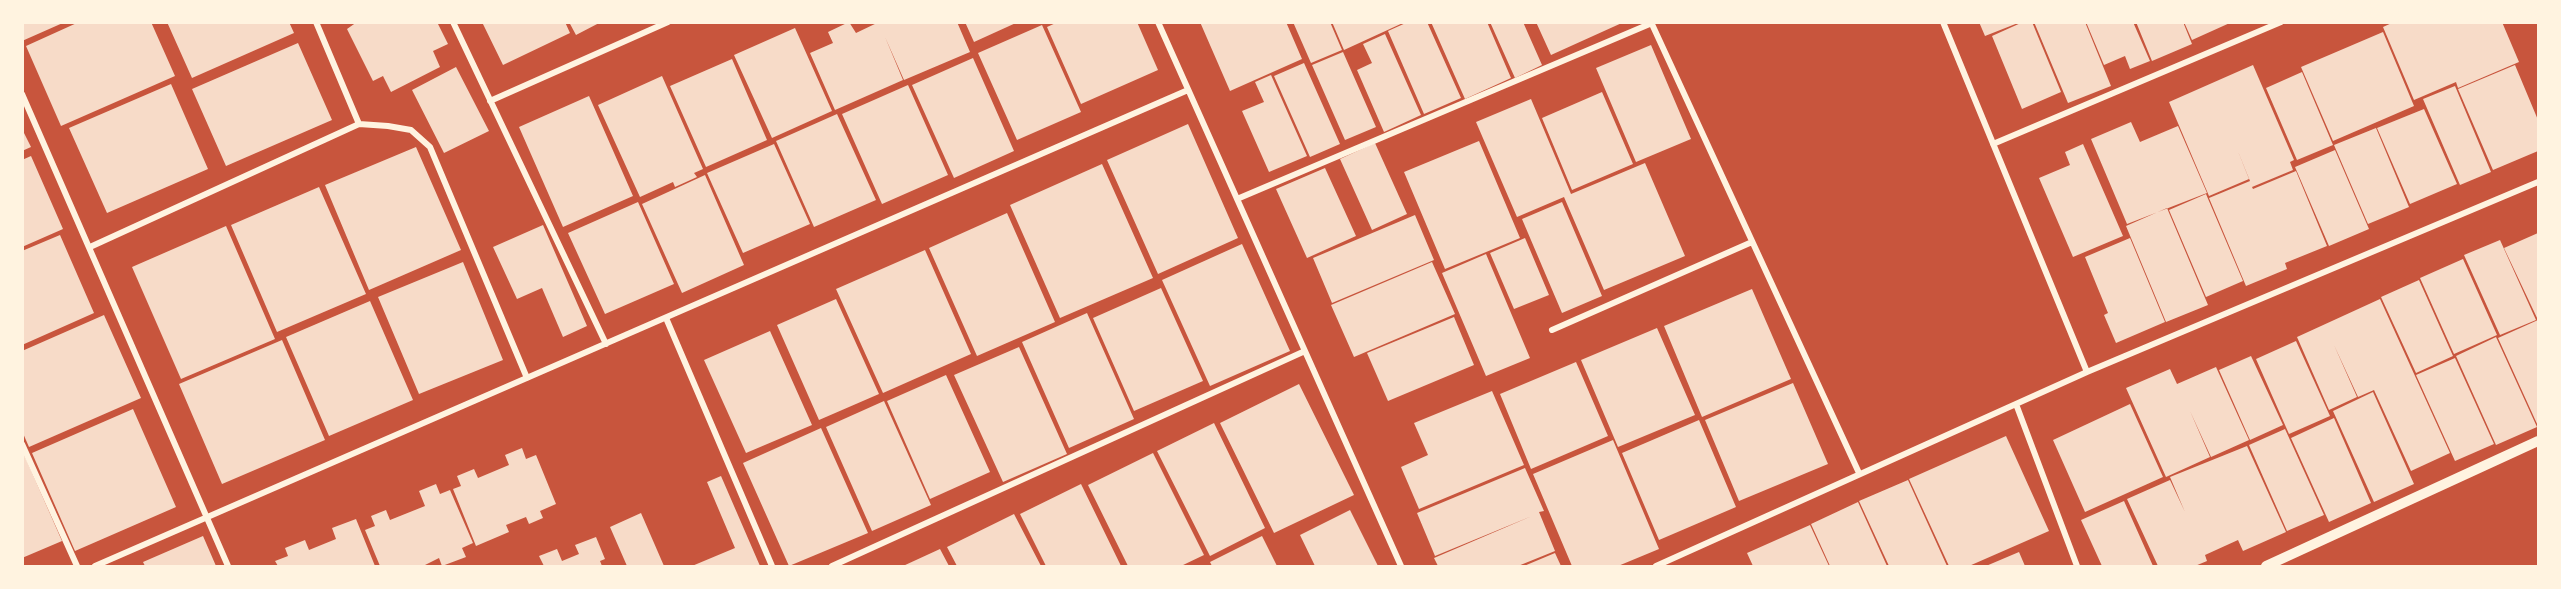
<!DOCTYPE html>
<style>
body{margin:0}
#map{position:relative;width:2561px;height:589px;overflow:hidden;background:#c8553d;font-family:Commissioner,sans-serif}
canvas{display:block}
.frame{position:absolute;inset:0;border:24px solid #fff3e0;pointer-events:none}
</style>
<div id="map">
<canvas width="2561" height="589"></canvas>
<div class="frame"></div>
</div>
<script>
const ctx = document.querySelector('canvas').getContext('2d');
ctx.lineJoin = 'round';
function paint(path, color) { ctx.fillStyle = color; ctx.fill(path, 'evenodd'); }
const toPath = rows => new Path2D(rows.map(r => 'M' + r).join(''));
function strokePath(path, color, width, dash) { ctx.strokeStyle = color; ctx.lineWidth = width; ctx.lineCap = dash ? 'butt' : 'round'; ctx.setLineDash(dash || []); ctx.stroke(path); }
paint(toPath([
 [22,22,65,22,22,41],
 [79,22,151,22,175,76,61,126,26,46],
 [167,22,289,22,294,33,192,78],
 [357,22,437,22,448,44,433,51,440,67,391,92,383,76,373,81,347,29],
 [482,22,565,22,570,33,503,65],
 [569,22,601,22,576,35],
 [849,22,856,33,879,22,957,22,970,52,904,80,885,37,903,80,835,110,810,53,833,43,828,32],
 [965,22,1018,22,974,42],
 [1058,22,1137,22,1158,70,1081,104,1047,27],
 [1200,22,1286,22,1302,59,1230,91],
 [1293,22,1330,22,1342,50,1311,63],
 [1332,22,1405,22,1344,50],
 [1408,22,1427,22,1461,98,1424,114,1388,31],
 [1431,22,1487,22,1511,78,1465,99],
 [1490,22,1523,22,1542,65,1515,78],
 [1536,22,1624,22,1551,55],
 [1979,22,2018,22,2018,23,1985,36],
 [2023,22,2032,22,2061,92,2022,109,1992,36],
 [2034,22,2085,22,2111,86,2068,103],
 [2086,22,2133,22,2150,61,2130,69,2125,56,2104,65],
 [2136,22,2183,22,2192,44,2152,61],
 [2184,22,2232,22,2192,40],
 [2394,22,2502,22,2519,62,2458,88,2456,82,2414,100,2383,27],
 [1042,25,1081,112,1017,140,978,53],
 [795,28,832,111,772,138,734,55],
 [2383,32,2414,106,2333,141,2301,67],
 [1385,34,1421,115,1384,132,1357,70,1372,63,1363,44],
 [298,43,332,120,226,166,192,89],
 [1651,45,1691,139,1636,162,1596,68],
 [1343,52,1376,127,1345,140,1312,65],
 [973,58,1014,151,954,178,912,85],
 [732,59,767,140,706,167,670,86],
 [1304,63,1340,144,1310,157,1274,76],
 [2253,65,2294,160,2290,162,2293,170,2252,187,2253,189,2296,171,2327,246,2285,263,2287,269,2246,286,2209,198,2250,181,2237,149,2249,179,2209,196,2169,102],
 [2515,65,2538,120,2538,151,2493,170,2458,89],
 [456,67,489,131,444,153,412,90],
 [2302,72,2333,145,2297,160,2266,88],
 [1271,75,1307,156,1269,172,1242,111,1264,102,1255,82],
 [662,76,703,169,694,173,697,177,675,187,673,182,640,197,598,105],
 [171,84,208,169,107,213,69,128],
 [908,85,948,175,882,204,842,114],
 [2455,86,2491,172,2460,185,2423,99],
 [1602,92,1633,164,1572,190,1542,118],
 [589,96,633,196,563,227,519,127],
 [1531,99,1571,194,1645,163,1685,256,1604,290,1564,197,1517,217,1476,122],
 [2424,109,2457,184,2410,204,2377,128],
 [837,114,876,200,814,227,776,141],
 [2131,122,2140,142,2178,126,2207,193,2127,224,2091,139],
 [1188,124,1238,238,1158,274,1107,160],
 [2376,128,2409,207,2368,224,2334,145],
 [22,129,31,147,22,151],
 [1479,141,1520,238,1445,269,1404,172],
 [1375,143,1407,214,1372,230,1340,159],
 [774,144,810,224,743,253,707,173],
 [2083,144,2123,236,2073,257,2039,178,2070,165,2065,152],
 [416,147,461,250,369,290,325,185],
 [2335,150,2369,229,2329,246,2295,167],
 [31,156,63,229,22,247,22,160],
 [1102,164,1153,278,1060,318,1010,205],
 [1325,168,1356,236,1307,258,1276,189],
 [705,175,744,265,682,293,642,204],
 [319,187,366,294,277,332,231,225],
 [2206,194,2243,281,2206,297,2169,210],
 [638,202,674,284,605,314,568,233],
 [1562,202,1602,296,1562,313,1522,219],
 [2167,208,2208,305,2166,322,2126,226],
 [1007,213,1055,322,977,356,929,248],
 [1415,215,1434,260,1332,303,1313,258],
 [543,225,587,326,563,337,542,288,517,299,493,247],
 [226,226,275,339,181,379,132,267],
 [2538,233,2538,426,2498,338,2538,320,2504,248],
 [60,235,94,313,22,345,22,251],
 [1525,238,1549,295,1514,309,1490,253],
 [2130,238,2165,322,2116,343,2104,315,2108,313,2085,257],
 [2500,240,2536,320,2500,335,2464,255],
 [1242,244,1290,351,1210,386,1162,280],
 [925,250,971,354,883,393,836,289],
 [1486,254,1530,358,1486,376,1442,273],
 [2463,259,2497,335,2454,354,2420,278],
 [463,262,503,360,419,394,378,297],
 [1432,262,1455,314,1354,357,1331,305],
 [2419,280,2453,356,2416,373,2381,297],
 [1161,288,1203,381,1134,411,1093,318],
 [1752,289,1791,379,1702,417,1664,326],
 [836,299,879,394,819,420,777,325],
 [2380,299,2450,453,2411,471,2374,390,2358,397,2334,345,2357,397,2329,410,2297,337],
 [370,301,413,400,329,436,286,337],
 [1087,313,1134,419,1069,448,1022,342],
 [104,315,141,398,29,447,22,431,22,351],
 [1454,317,1474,365,1388,401,1367,353],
 [1657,328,1695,415,1618,447,1581,360],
 [770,331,812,425,746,453,704,360],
 [2496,337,2537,427,2496,445,2456,356],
 [282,340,325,440,222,484,179,384],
 [2296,341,2330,416,2289,434,2256,359],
 [1019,347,1067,454,1003,482,954,375],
 [2251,356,2283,425,2250,440,2219,370],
 [2455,358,2494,444,2455,461,2416,375],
 [1576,362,1608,436,1531,469,1500,394],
 [2216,367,2249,440,2211,457,2190,411,2210,457,2166,477,2126,388,2170,369,2177,384],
 [946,375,990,472,930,499,887,401],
 [1793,383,1828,464,1739,501,1705,420],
 [1299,384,1354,495,1274,533,1220,423],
 [1492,391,1524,465,1419,509,1401,467,1428,455,1414,423],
 [2373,392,2414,484,2374,502,2333,411],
 [884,401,931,505,872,531,826,427],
 [2130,404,2163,477,2085,512,2053,440],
 [133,409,176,507,75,551,32,453],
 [2334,418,2371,503,2329,522,2291,438],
 [1699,420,1736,507,1659,540,1622,453],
 [1214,423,1265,528,1210,556,1157,451],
 [821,428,868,533,789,566,743,463],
 [2285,429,2324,515,2287,531,2249,445],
 [2006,436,2049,531,1969,566,1949,566,1909,479],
 [1613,440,1659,549,1618,566,1572,566,1533,474],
 [2247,446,2286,532,2243,551,2238,540,2205,555,2207,561,2195,566,2158,566,2127,499,2170,480,2185,512,2170,477],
 [522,448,526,459,536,455,556,504,540,511,543,518,529,524,526,517,506,525,509,532,476,546,453,489,461,486,457,476,474,469,478,478,509,465,505,455],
 [22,450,62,541,22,558],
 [1153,453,1204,555,1181,566,1128,566,1088,485],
 [1525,468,1544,511,1539,512,1555,551,1518,566,1438,566,1434,558,1532,516,1435,556,1417,513],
 [721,476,760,566,692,566,735,548,707,482],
 [1908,480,1947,566,1889,566,1859,501],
 [436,484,440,494,450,490,473,543,462,548,466,557,442,566,439,558,423,566,380,566,365,530,375,526,371,516,386,510,390,520,425,506,419,491],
 [1081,484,1121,566,1046,566,1020,514],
 [2124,501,2153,566,2102,566,2081,520],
 [1858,502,1887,566,1830,566,1811,524],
 [1350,510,1378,566,1315,566,1300,535],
 [641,513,664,566,627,566,610,527],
 [1014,514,1041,566,957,566,947,547],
 [356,519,375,566,278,566,275,561,288,556,285,548,305,540,309,550,336,539,332,528],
 [1810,525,1829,566,1753,566,1747,553],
 [203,536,216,566,145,566,143,562],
 [1262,536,1277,566,1212,566,1210,562],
 [596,537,605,559,600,561,602,566,544,566,539,556,557,549,562,561,579,554,575,545],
 [940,549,949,566,903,566],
 [2019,552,2025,566,1986,566],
 [1555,553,1561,566,1524,566]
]), '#f7dbc8');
strokePath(toPath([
 [316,22,359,124],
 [453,22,606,344],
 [1158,22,1401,566],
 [1651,22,1859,473],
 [1943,22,2087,372],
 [22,94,228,566],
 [490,101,668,22],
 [1993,144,2281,22],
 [1237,199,1652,23],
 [90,247,359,124,388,126,411,130,430,147,527,378],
 [666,318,772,566],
 [1552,330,1752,242],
 [2016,404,2077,566],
 [22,444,77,566],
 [95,566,1188,90],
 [832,566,1305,351],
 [1656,566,2087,372,2538,182]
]), '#fff3e0', 6);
strokePath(toPath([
 [2266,566,2538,441]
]), '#fff3e0', 10);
</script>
